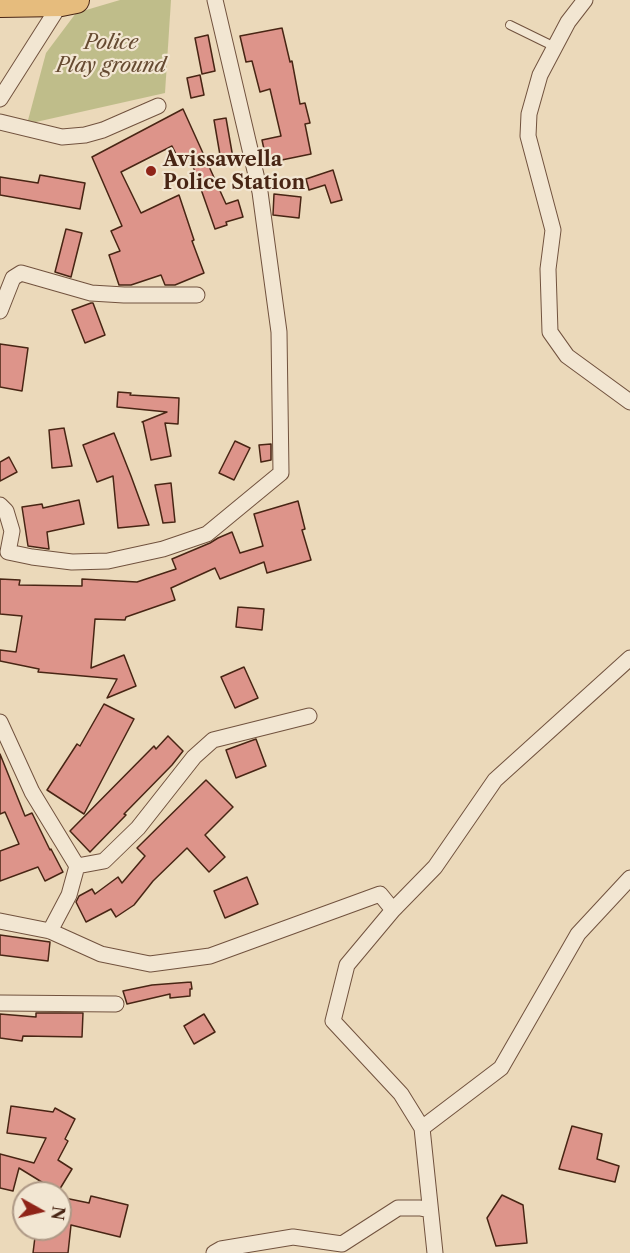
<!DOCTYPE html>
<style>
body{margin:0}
#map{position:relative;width:630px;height:1253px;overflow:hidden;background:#ebd9ba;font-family:"Libre Caslon Text",serif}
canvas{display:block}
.north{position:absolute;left:12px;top:1181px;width:60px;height:60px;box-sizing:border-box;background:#f2e6d2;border:2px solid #ae9986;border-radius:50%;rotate:98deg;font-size:16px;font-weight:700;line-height:24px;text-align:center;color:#482514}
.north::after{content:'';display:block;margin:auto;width:21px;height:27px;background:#8f2418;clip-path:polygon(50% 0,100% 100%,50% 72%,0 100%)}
</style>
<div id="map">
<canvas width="630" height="1253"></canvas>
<div class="north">N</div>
</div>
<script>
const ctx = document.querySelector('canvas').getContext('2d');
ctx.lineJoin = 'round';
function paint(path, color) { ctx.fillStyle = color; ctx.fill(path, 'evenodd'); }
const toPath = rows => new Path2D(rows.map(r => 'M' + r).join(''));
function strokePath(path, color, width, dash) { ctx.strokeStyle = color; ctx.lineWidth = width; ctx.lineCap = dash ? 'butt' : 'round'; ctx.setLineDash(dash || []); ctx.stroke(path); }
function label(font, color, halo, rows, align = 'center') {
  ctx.font = font + ' "Libre Caslon Text",serif'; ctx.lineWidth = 4.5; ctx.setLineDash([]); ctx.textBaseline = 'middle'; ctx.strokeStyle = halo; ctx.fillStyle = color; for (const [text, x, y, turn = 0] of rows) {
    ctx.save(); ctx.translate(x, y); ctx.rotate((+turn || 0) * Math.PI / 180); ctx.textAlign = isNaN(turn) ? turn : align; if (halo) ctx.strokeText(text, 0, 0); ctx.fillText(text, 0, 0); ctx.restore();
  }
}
paint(toPath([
 [120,0,171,0,165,93,27,124,46,53,76,13]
]), '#bfbd8a');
const building = toPath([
 [282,28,290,62,292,61,300,104,305,103,310,123,305,124,311,154,267,163,262,140,281,136,270,89,260,92,252,61,246,62,240,36,282,28],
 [208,35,215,71,202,74,195,38,208,35],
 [200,75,204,95,191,98,187,78,200,75],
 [183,109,226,204,238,200,243,217,226,222,227,225,215,229,190,158,180,162,172,146,121,172,141,213,179,195,194,240,192,241,204,273,175,285,165,285,161,275,131,285,119,285,109,255,120,251,111,231,122,226,92,157,183,109],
 [226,118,233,158,221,161,214,120,226,118],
 [333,170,342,200,331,203,325,185,309,190,306,179,333,170],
 [40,175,85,183,80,209,0,195,0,177,38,183,40,175],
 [274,194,301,197,299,218,273,215,274,194],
 [66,229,82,233,71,277,55,272,66,229],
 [91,303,93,303,105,335,85,343,72,310,91,303],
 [0,344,28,348,22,391,0,387,0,344],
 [118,392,131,393,130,395,179,398,178,424,165,423,171,456,151,460,143,422,142,422,167,412,117,407,118,392],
 [64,428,72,466,52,468,49,430,64,428],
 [114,433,131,476,149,525,118,528,113,476,97,482,83,445,114,433],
 [235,441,250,448,234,480,219,473,235,441],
 [271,444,271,460,261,462,259,445,271,444],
 [9,457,17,472,0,481,0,462,9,457],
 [171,483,175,522,163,523,155,485,171,483],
 [79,500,84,524,47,532,49,549,28,546,22,507,42,504,43,508,79,500],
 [298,501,305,529,302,530,311,560,267,573,264,562,220,579,215,568,171,588,175,600,126,617,125,620,95,619,91,668,124,655,136,686,107,698,117,679,38,672,39,669,0,661,0,650,16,652,22,616,0,614,0,579,20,580,19,585,82,586,82,579,137,582,176,569,172,559,210,543,218,538,232,532,240,553,263,546,254,514,298,501],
 [238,607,264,609,262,630,236,627,238,607],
 [244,667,258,698,235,708,221,677,244,667],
 [104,704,134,719,84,814,47,790,77,744,80,746,104,704],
 [168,736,183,751,172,765,124,814,126,815,90,852,70,831,154,746,156,749,168,736],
 [256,739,266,766,236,778,226,750,256,739],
 [0,754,25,816,32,813,50,850,51,849,63,872,45,881,38,867,0,881,0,851,19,844,5,812,0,814,0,754],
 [206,780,233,807,205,835,225,857,209,872,187,848,153,881,134,905,116,917,111,909,86,922,76,902,79,896,92,889,95,894,118,877,122,883,145,856,137,848,206,780],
 [247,877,258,904,225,918,214,891,247,877],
 [0,935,50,942,48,961,0,955,0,935],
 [191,982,192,989,190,989,190,996,170,998,170,994,127,1004,123,991,152,985,191,982],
 [36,1013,83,1013,82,1037,23,1036,22,1041,0,1038,0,1014,36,1017,36,1013],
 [204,1014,215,1032,194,1044,184,1026,204,1014],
 [11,1106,53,1112,55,1108,75,1119,65,1139,68,1141,58,1160,72,1169,58,1192,19,1168,13,1191,0,1188,0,1154,34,1163,46,1138,7,1133,11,1106],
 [572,1126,602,1134,597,1159,619,1166,615,1182,559,1169,572,1126],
 [502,1195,523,1205,527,1243,496,1246,487,1218,502,1195],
 [91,1196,128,1205,120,1237,71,1225,68,1253,33,1253,36,1229,60,1231,60,1197,89,1203,91,1196]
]);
paint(building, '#dd948a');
strokePath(building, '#482514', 1.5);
const service = toPath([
 [510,25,555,47]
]);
const minor = toPath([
 [585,0,568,22,540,75,529,114,528,136,553,230,548,269,550,332,567,356,630,402],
 [0,99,61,3],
 [0,122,62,137,85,135,103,130,158,106],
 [0,311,13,278,21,273,91,293,124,295,197,295],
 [0,505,6,511,12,531,8,552,32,557,72,562,108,561,163,549,207,534,281,473,279,332,260,192,215,0],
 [0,722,32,792,77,866,69,895,50,931],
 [77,866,104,861,138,828,194,757,213,740,309,716],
 [0,921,50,931,101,954,150,964,210,956,380,894,393,910],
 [0,1003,116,1004],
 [422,1128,501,1068,578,934,630,878],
 [214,1253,221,1249,293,1237,342,1244,398,1208,420,1208,430,1210],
 [435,1253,422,1128,401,1094,333,1021,347,965,393,910,435,867,495,780,630,658]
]);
const trunk = toPath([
 [0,4,61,3,76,0]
]);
strokePath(service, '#71523e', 10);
strokePath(minor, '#71523e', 17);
strokePath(trunk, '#482514', 28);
strokePath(service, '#f2e6d2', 8);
strokePath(minor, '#f2e6d2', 15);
strokePath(trunk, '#e6bc7d', 26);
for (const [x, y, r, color] of [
 [151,171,6,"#8f2418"]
]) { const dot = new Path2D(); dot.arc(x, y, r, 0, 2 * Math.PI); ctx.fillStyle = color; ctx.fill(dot); strokePath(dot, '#f2e6d2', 2); }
label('italic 20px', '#664b32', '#f2e6d2', [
 ["Police",111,43],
 ["Play ground",111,66]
]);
label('bold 20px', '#482514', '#f2e6d2', [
 ["Avissawella",163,160],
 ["Police Station",163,183]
], 'left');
</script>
